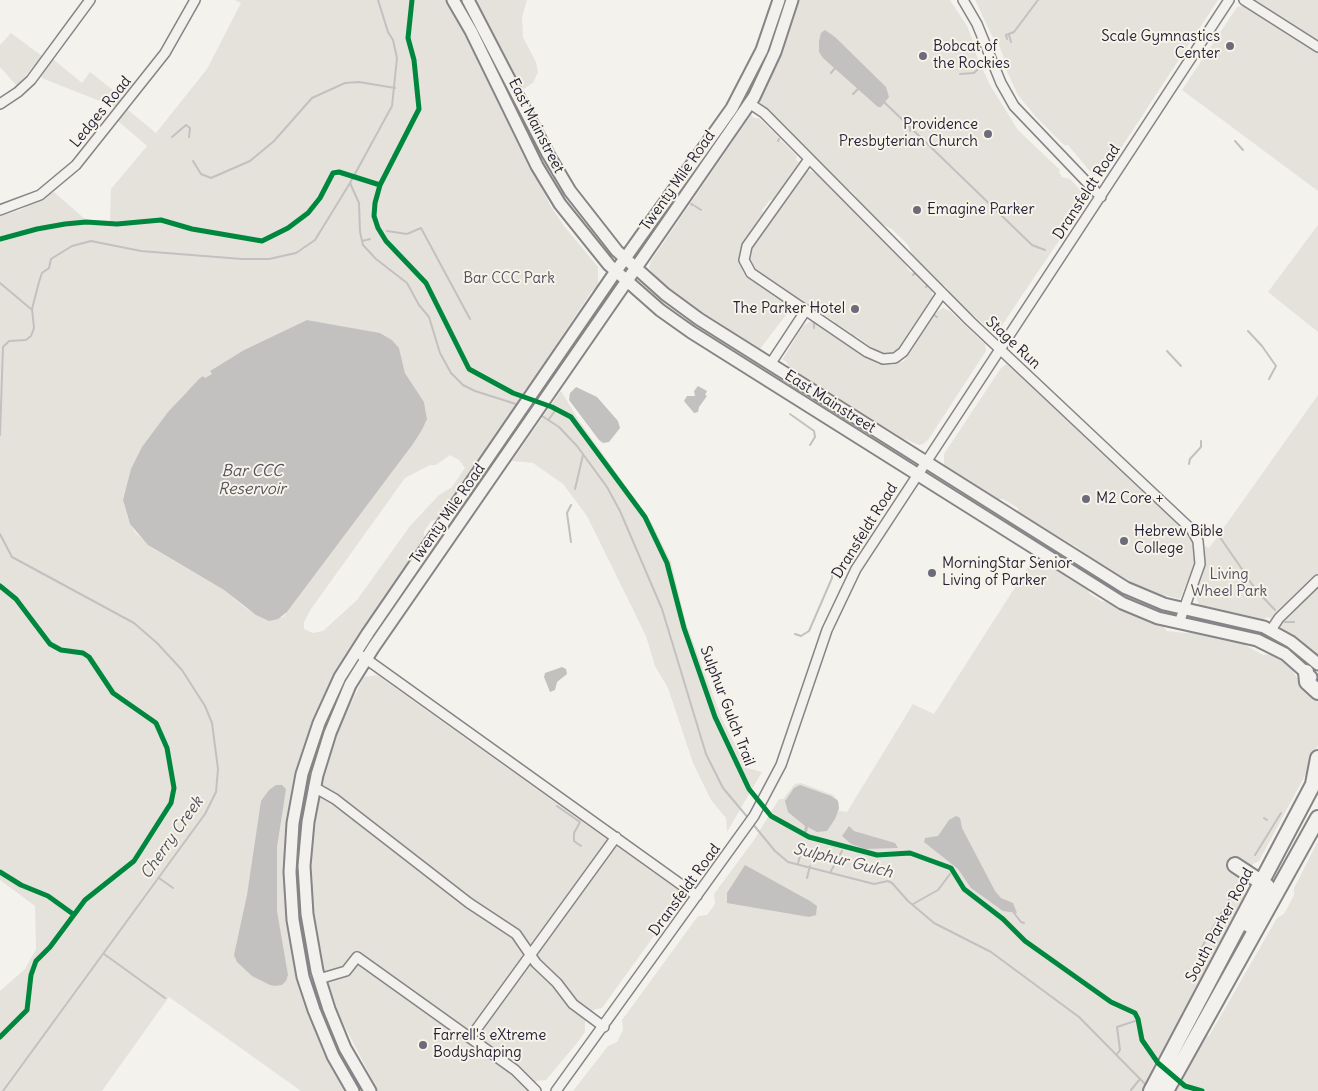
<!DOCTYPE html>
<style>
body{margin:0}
canvas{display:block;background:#f4f2ec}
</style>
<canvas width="1318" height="1091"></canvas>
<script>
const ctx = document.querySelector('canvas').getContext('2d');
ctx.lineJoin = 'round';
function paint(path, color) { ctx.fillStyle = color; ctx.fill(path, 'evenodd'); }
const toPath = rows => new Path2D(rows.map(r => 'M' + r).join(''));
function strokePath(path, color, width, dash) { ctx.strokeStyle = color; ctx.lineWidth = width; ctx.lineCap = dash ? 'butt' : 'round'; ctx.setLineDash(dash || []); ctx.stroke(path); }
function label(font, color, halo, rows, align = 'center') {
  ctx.font = font + ' Delius,sans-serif'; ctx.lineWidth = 4; ctx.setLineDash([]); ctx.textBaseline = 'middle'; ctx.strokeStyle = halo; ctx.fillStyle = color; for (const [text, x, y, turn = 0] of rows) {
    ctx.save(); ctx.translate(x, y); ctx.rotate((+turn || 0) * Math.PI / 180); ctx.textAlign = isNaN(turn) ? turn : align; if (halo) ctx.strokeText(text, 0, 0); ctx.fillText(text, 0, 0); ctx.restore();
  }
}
paint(toPath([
 [235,0,446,0,467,35,550,205,564,226,598,267,598,285,591,292,441,518,431,521,424,532,425,541,358,640,301,763,290,930,348,1091,301,1091,169,997,102,1091,0,1091,0,991,25,969,36,949,35,906,0,880,0,216,20,210,54,192,86,220,110,221,111,189,147,146,118,121,127,109,156,133,207,69,241,3],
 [307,320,380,333,392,340,399,348,405,373,424,402,427,418,422,430,413,444,287,612,283,617,263,618,247,609,224,590,154,549,135,532,128,519,123,500,178,401,203,376,205,378,212,374,210,371,244,350],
 [450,455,459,460,465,468,452,487,439,495,410,526,357,600,323,631,313,633,304,629,304,622,311,609,405,478,430,465,436,465],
 [458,0,463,0,566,193,611,253,609,253,593,236,542,167],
 [474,0,527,0,522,17,523,37,536,62,538,72,533,83,523,89,518,86],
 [783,0,785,0,784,12,777,33,751,93,696,170,694,169,729,118],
 [796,0,950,0,967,26,976,48,976,54,990,85,1018,130,1060,170,1059,172,1062,177,1070,179,1084,194,1085,202,998,331,993,332,956,301,950,295,949,290,944,285,940,285,914,258,908,245,893,230,877,221,857,201,856,196,850,190,845,189,790,133,789,129,779,122,761,104,759,99],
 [975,0,1218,0,1106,171,1098,176,1093,175,1068,145,1064,145,1036,117,1018,95,1002,61,1004,58,998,43,995,42],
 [1245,0,1318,0,1318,191,1182,90,1237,7,1242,6],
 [11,33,42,56,17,86,0,67,0,45],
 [53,59,82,83,90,72,123,98,115,107,44,79,40,76],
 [751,115,754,118,759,118,797,156,796,160,799,162,774,200,770,200,762,210,764,215,742,248,742,267,748,276,792,307,760,349,690,304,658,279,649,268,651,261],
 [810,171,817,174,904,263,910,272,915,273,932,291,933,298,931,302,928,303,903,341,904,344,895,351,884,355,875,352,874,349,856,336,852,337,851,333,839,325,835,325,834,321,821,313,818,314,753,270,748,259,751,246,805,172],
 [1318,225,1318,332,1268,292],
 [640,284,685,319,739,349,909,459,819,406,671,314],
 [943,308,950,311,985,344,986,351,928,440,923,444,919,445,902,438,789,367,786,361,782,360,803,326,811,321,818,323,878,364,893,365,904,361,937,312],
 [1007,364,1177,521,1191,538,1195,550,1195,561,1180,599,1147,591,1107,568,1105,569,1078,548,1018,512,1018,508,1003,499,998,499,944,465,944,454,1001,368],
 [544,387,548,387,401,600,415,572],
 [561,391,578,419,652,523,671,562,686,623,722,719,747,768,762,772,727,832,726,818,711,800,693,763,668,688,655,666,646,636,587,516,563,484,533,463,512,461],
 [1318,395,1318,657,1268,617,1263,619,1199,605,1196,597,1204,570,1205,546,1209,548,1220,533],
 [935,478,1064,555,1069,564,940,484],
 [1035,556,1087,589,1090,594,1101,601,1107,602,1129,614,1162,625,1167,631,1186,633,1192,632,1238,641,1263,655,1272,654,1291,668,1297,678,1318,695,1318,745,1308,764,1309,768,1259,861,1253,864,1243,882,1244,897,1180,1024,1142,1091,573,1091,608,1046,617,1042,623,1030,622,1020,698,916,707,915,715,904,714,894,754,840,779,799,783,799,795,784,801,783,833,795,838,800,839,811,847,812,913,704,934,714],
 [377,675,679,891,679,901,602,1008,593,1010,585,1021,585,1032,577,1043,546,1080,537,1081,528,1091,378,1091,338,1013,322,963,314,927,311,872,313,831,323,776,340,726,364,677],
 [306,785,308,788,301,826,299,878,301,914,309,969,297,904,294,862,296,835],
 [1318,841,1318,1091,1174,1091,1205,1035,1209,1036,1277,918,1284,914,1294,895,1294,888],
 [308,978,314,983,335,1040,363,1091,335,1051]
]), '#e5e2dc');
paint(toPath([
 [825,30,835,37,886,87,889,97,881,107,878,107,823,58,819,52,819,41,821,33],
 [307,320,380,333,392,340,399,348,405,373,424,402,427,419,422,430,413,444,287,612,278,619,269,621,256,615,224,590,148,545,130,524,123,500,131,469,142,447,168,412,199,379,203,376,205,378,212,374,210,371,244,350],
 [698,386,707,391,705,395,707,396,699,407,698,412,694,413,684,401,687,396,695,396,694,391],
 [576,387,597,397,618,421,620,428,609,442,603,443,599,440,569,400,570,393],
 [562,667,566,669,567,674,557,682,555,690,550,692,544,677,545,673],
 [276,785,282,785,286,789,277,847,277,911,288,975,286,981,282,985,275,986,270,985,252,976,237,962,234,955,247,895,261,801,269,790],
 [800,785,831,796,838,801,839,808,835,819,827,831,817,832,808,827,807,832,804,832,805,826,788,812,785,801,794,788],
 [956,816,960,818,962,828,995,891,1001,898,1013,903,1017,913,1003,911,971,888,958,869,924,842,925,838,938,836,949,820],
 [849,826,854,831,895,843,898,848,865,849,851,844,842,836],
 [745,865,810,901,817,906,816,915,809,917,727,903,727,893]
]), '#c3c0c0');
strokePath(toPath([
 [1009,35,1011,42],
 [1007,39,1006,35,1014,32,1038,0],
 [831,73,836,67],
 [960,74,974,73,979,68],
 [853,94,858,89],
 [884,102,910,127,910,131],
 [910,127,1032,245,1045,250],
 [172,137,186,125,190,128,189,137],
 [778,141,779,139],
 [1235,141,1243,150],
 [193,161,201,174,211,178,250,161,274,141,312,98,345,83,359,82,395,88],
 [350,183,359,203,360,232,363,245,376,259,407,283,419,305,429,317,440,353,451,373,463,385,475,391,519,405],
 [691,204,693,205],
 [695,206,701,210],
 [387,231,407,234,421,228,470,319],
 [362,241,370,239],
 [913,275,915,273],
 [0,283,31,309],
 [926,287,927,286],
 [934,315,937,317],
 [814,328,814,322],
 [1248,331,1262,346,1276,366,1269,379],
 [1167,351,1181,366],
 [539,414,559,427,577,446,607,487,620,511,662,609,706,754,723,788,749,819],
 [790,414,814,431,815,437,810,445],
 [549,419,555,411],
 [0,435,3,347,9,341,26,340,31,336,34,328,32,309,39,282,42,273,49,268,51,259,59,254,72,246,91,241,141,251,242,259,269,259,296,253,315,240,350,183,392,106,397,58,393,40,388,32,378,0],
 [1189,464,1190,459,1201,447,1201,441],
 [575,489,583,455],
 [1217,533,1244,572],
 [0,534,12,557,134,623,157,643,182,670,205,706,212,723,218,769,216,792,205,814,3,1091],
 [571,542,567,513,571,505],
 [1245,575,1258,592,1275,610],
 [1285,622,1294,622],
 [795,634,801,636,809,631,832,578,832,575],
 [557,806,580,822,574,833,574,841,581,846],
 [1264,818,1267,820],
 [752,823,775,851,788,862,874,884,888,881,892,883,908,901,934,923,991,952,1079,1017,1147,1086],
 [1255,855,1281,813],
 [798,863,803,846],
 [831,871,842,851],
 [159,878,173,888],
 [807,878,810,866],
 [913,904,938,890,950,874],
 [1014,913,1021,922,1024,923],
 [1202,947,1235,889],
 [104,954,165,998],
 [1117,1054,1120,1050,1117,1027,1135,1021],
 [1131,1090,1140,1079]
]), '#c3c0c0', 2);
const minor = toPath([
 [963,0,977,24,1001,83,1014,106,1101,197],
 [1244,0,1318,47],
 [749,103,764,113,970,321,1191,529,1198,541,1200,564,1179,623],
 [0,104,18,92,31,80,90,0],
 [809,159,747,246,744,260,751,273,867,352,883,359,895,358,903,352,942,293],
 [0,210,40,195,76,165,165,53,195,0],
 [771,363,806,310],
 [1271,630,1279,618,1318,580],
 [362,656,697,896],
 [314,787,335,799,469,903,516,934,536,963,557,983,573,1004,604,1027],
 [319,979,346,971,357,957,515,1070,536,1091],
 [470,1038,616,837],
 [556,1091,754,816,781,765,827,630,856,569,1229,0]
]);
const major = toPath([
 [453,0,471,31,537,166,560,204,609,265,660,310,691,332,1122,603,1158,618,1257,640,1285,654,1311,677],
 [468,0,548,154,570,191,617,251,665,294,699,319,1126,588,1164,604,1264,627,1291,642,1318,664],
 [353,1091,333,1056,314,1010,303,977,293,920,290,872,293,823,302,774,319,723,340,677,368,633,616,271,732,108,762,50,779,0],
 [370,1091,345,1048,329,1009,317,971,307,914,304,866,308,822,317,775,330,733,350,685,373,648,754,97,775,52,792,0]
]);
const highway = toPath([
 [1306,672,1307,682,1318,692],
 [1313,784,1318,758],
 [1235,865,1267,886,1249,925],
 [1151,1091,1318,775],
 [1166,1091,1318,818]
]);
strokePath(minor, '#858486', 12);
strokePath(major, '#858486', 15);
strokePath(highway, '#858486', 18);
strokePath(minor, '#f2f1ed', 9);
strokePath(major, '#f2f1ed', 11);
strokePath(highway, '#f2f1ed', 14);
strokePath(toPath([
 [412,0,408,38,414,60,419,109,380,185,375,203,374,216,378,228,386,241,426,283,469,369,513,393,552,407,571,417,645,517,667,563,684,628,715,717,749,789,771,816,809,837,877,855,910,853,951,868,964,889,1003,919,1025,941,1111,1002,1135,1013,1138,1019,1142,1040,1158,1063,1185,1086,1202,1091],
 [0,239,37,229,65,224,86,222,117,224,161,220,192,229,262,241,288,228,308,213,320,198,333,173,339,172,380,185],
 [0,586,16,599,50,644,61,650,83,653,89,657,113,693,156,723,167,748,174,788,171,803,134,861,85,900,50,947,36,961,31,975,27,1010,0,1037],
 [0,872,21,885,48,896,73,914]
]), '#00873e', 5);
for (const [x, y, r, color] of [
 [1230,46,5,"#6c6b79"],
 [923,56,5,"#6c6b79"],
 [988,134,5,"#6c6b79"],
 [917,210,5,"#6c6b79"],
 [855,309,5,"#6c6b79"],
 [1086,499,5,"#6c6b79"],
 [1124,541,5,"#6c6b79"],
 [932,573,5,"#6c6b79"],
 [423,1045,5,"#6c6b79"]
]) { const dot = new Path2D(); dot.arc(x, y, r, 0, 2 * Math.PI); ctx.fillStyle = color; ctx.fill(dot); strokePath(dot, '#f7f3e8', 2); }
label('15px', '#22223b', '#f7f3e8', [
 ["Scale Gymnastics",1220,37,"right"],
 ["Center",1220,54,"right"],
 ["Bobcat of",933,47],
 ["the Rockies",933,64],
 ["Providence",978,125,"right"],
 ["Presbyterian Church",978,142,"right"],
 ["Emagine Parker",927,210],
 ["The Parker Hotel",845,309,"right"],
 ["M2 Core +",1096,499],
 ["Hebrew Bible",1134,532],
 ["College",1134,549],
 ["MorningStar Senior",942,564],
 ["Living of Parker",942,581],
 ["Farrell's eXtreme",433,1036],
 ["Bodyshaping",433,1053]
], 'left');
label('15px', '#22223b', '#f7f3e8', [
 ["Ledges Road",101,112,-51],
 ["East Mainstreet",536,126,63],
 ["Twenty Mile Road",678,181,-55],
 ["Dransfeldt Road",1087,192,-57],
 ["Stage Run",1013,343,43],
 ["East Mainstreet",830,402,32],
 ["Twenty Mile Road",448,514,-55],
 ["Dransfeldt Road",865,531,-58],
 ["Sulphur Gulch Trail",727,706,69],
 ["Dransfeldt Road",685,890,-54],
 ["South Parker Road",1220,925,-62]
]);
label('15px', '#504f60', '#f7f3e8', [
 ["Bar CCC Park",509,279],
 ["Living",1229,575],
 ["Wheel Park",1229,592]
]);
label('italic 16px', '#535263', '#f7f3e8', [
 ["Bar CCC",252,471],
 ["Reservoir",252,489],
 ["Cherry Creek",172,838,-55],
 ["Sulphur Gulch",843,861,14]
]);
</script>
